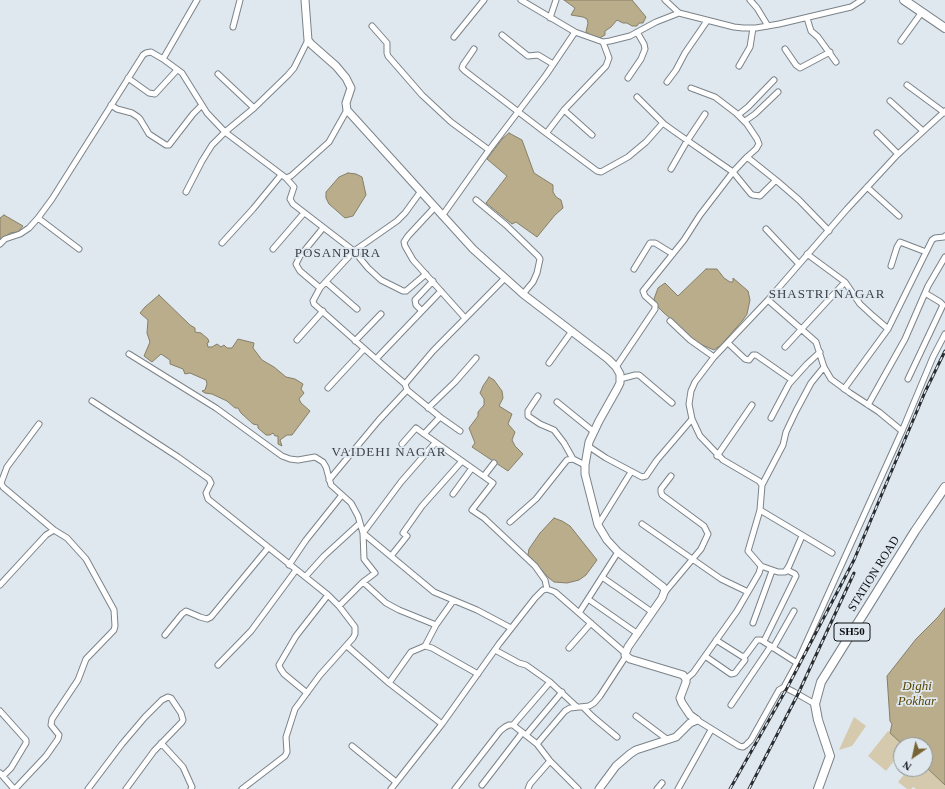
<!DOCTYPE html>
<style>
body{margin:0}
#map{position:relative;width:945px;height:789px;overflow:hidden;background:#dfe8ef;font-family:Georgia,serif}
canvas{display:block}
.north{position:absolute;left:893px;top:737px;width:40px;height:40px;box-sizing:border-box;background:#dfe8ef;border:1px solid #8b9297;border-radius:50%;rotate:214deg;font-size:11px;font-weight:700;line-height:16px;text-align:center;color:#0d1012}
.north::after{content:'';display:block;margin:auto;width:14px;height:18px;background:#766432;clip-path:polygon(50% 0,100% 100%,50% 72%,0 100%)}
</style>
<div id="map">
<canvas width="945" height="789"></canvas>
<div class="north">N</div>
</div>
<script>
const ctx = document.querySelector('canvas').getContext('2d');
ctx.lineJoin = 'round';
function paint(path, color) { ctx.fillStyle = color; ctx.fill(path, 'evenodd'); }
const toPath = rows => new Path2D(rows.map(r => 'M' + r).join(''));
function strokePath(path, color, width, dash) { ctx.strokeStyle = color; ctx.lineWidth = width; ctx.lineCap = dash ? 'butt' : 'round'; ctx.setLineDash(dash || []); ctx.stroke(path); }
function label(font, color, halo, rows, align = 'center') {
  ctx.font = font + ' Georgia,serif'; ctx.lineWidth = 3.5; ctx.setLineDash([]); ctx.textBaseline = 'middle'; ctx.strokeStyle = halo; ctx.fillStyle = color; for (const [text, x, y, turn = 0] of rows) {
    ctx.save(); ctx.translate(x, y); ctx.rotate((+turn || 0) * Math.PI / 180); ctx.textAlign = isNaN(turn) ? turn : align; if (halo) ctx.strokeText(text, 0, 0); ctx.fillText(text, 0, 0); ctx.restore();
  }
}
paint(toPath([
 [854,717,866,726,852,746,839,750],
 [888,731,903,745,901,745,901,767,894,761,886,771,868,756],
 [925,766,945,785,945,789,916,789,913,787,911,789,907,789,898,782,906,772,904,769,925,769]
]), '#d5caae');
const water = toPath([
 [564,0,632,0,646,17,643,23,639,23,637,26,632,26,627,23,623,23,617,20,611,27,605,31,605,35,598,39,586,32,588,23,587,19,583,17,571,15,575,8,564,0],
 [509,133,522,140,534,173,553,185,553,192,556,197,561,200,563,208,555,215,537,237,516,222,512,224,486,203,507,176,487,159,502,139,509,133],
 [348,173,356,174,362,177,366,195,353,216,345,218,329,204,326,198,326,192,339,177,348,173],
 [4,215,23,226,18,232,10,233,0,241,0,218,4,215],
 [706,269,717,269,724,278,730,282,733,282,733,278,748,291,750,300,747,314,743,320,721,345,714,350,700,344,693,339,663,312,658,307,654,299,658,288,665,283,678,296,706,269],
 [159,295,190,325,195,328,195,332,201,333,208,339,209,342,207,343,208,347,212,347,217,344,221,347,224,345,227,348,232,348,238,339,254,343,253,348,262,360,274,367,286,377,295,379,303,384,301,389,304,393,299,399,301,403,310,411,292,435,287,435,280,440,282,446,278,444,278,436,275,436,273,433,270,435,266,435,258,428,258,425,253,424,241,413,238,408,235,408,227,401,212,394,205,393,202,391,205,390,207,384,206,380,190,373,185,374,183,369,170,364,170,360,161,354,152,362,144,356,150,342,147,333,148,320,140,313,145,307,159,295],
 [489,377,494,380,502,391,503,398,499,406,512,414,508,424,515,432,512,440,515,446,523,454,508,471,472,447,475,443,469,428,478,416,478,412,484,405,484,399,480,393,483,386,489,377],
 [554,518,562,521,570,526,597,560,586,575,579,580,567,583,554,582,549,578,528,555,529,549,540,533,554,518],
 [945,608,945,785,925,766,925,745,903,745,890,733,892,724,890,721,887,676,916,639,938,617,945,608]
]);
paint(water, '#baad8b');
strokePath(water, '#867e67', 1);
const street = toPath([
 [521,0,575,32],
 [665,0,679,13],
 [750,0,757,8,768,26],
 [550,18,556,0],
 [807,18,811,31,818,37,836,62],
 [372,26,387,43,387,53,388,56,422,95,451,122,489,150],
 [233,27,240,0],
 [502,35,528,56,538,55,553,64],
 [454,37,484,0],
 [901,41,922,12],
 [474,49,463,65,462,68,465,71,546,133,548,131,564,110,606,66,609,58,603,42],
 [785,49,796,65,800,68,830,52],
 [163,59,197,0],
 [739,66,750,47,753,28],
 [218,74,254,108],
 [128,78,149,93,155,94,177,70],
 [628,78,641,59,645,49,644,44,637,32],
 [667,82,676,70,685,53,707,21],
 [907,85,945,113],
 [691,88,715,97,736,113,747,124,757,139,759,144,756,149,747,157,733,172,751,194,753,195,760,196,774,182,777,181,799,200,829,231],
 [637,97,664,124],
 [890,101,923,131],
 [111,105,117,109,132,113,138,117,140,119,149,134,166,145,169,145,193,114,202,105],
 [564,110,592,135],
 [738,115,748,107,774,80],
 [745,121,755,114,778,92],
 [546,133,597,171,601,172,628,157,646,142,662,124,664,124,678,134,733,172,700,215,684,240,643,291,645,296,655,305,655,309,616,367],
 [877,133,898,154],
 [747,157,777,181],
 [671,169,687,141,705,114],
 [286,178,294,187,290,199,293,204,354,251,368,268,381,280,403,291,406,291,426,274],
 [867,187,899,216],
 [421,191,405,213,397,221,354,251,320,288,313,301,314,304,376,359,405,384,407,390,440,417,424,434,493,483,472,510,484,518,535,566,545,580,547,589],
 [186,192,202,161,212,145,225,132,254,108,288,75,294,68,308,40],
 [476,200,506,225,538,256,540,259,537,273,533,282,523,294],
 [435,207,408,236,404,242,405,246,413,260,465,318],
 [442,216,489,150,546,75,575,32,603,42,610,41,630,36,656,22,679,13,734,27,743,28,756,28,779,24,851,7,862,0],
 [38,218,79,249],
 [766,229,799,264],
 [222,243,253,209,281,175],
 [0,244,5,239,20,234,29,228,38,218,52,199,143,55,146,53,151,52,163,59,182,73,207,113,225,132,286,178,291,176,329,142,347,110],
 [273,249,304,213],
 [807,254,845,282,860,304,873,316,888,329],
 [891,266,897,247,900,242,926,252],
 [634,269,650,243,655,243,673,254],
 [326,282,357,309],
 [320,288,300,271,297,266,296,264,300,256,323,228],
 [768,300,816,342,824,367,831,379,850,393,879,412,902,431],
 [422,311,416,305,415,300,433,281],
 [670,321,690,340,714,357],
 [297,340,323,311],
 [355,341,381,314],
 [728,343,745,359,749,360,753,355,756,355,792,380],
 [785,347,845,282],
 [129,354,216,408,282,456,290,459,298,460,315,457,323,462,326,467,331,485,351,503,358,516,363,533,364,559,375,573,363,582,339,606],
 [376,359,441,291],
 [549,363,572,331],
 [620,379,635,375,639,375,672,403],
 [908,379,943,305,940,302,925,293],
 [405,384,433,351,505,278],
 [328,388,364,349],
 [844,389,888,329,932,240,935,238,944,237,945,236],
 [538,396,528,411,528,416,540,424,554,430,564,443,573,459],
 [92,401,178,457,209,479,211,483,206,493,208,499,328,595,339,606,355,627,355,634,353,638,320,675,295,709,286,737,287,752,285,756,242,789],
 [557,402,594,432],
 [868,405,905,339,928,286,945,257],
 [428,408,455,382,476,358],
 [440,417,460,431],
 [771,418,789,384,807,364,820,352],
 [39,424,7,467,1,483,3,487,54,530],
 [435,443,401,482,363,533,434,592,477,610,511,628],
 [402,444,416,428,424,434],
 [588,446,606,458,642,477,646,476,657,460,692,419],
 [717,456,752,405],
 [484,476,494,463],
 [329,480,379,420,407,390],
 [762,485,783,445,786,432,796,411,811,383,824,367],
 [453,494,472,468],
 [760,510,832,553],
 [510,522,536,499,567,460,573,459,585,465],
 [642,524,721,579,748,592],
 [598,525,631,472],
 [391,556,407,536,403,533,422,506,462,461],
 [289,565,306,540,342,495],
 [761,566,778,572,785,572,789,566,802,536],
 [306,576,324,556,360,523],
 [602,577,652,612],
 [363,582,386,603,399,610,436,625],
 [0,585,46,535,54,530,67,538,86,559,114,610,115,626,114,630,86,659,78,680,52,719,51,725,59,735,58,739,46,756,15,789],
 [665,592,701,549,708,534,704,526,662,495,661,492,661,489,671,476],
 [588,599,638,634],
 [579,613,618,552],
 [753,623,772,571],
 [165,635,182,614,186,611,200,617,207,619,211,617,268,548],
 [716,640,743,657,746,655,757,640,761,640,797,663],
 [764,641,796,576,795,574,787,570],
 [347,646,389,683,442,724],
 [425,646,436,625,453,601],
 [569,648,591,623],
 [773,648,794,611],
 [495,650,519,663,526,665,550,682,577,707],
 [705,656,731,674,735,673,738,669,745,660,744,656],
 [218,665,251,631,296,570],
 [686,679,693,673,737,611,759,573,761,566,748,551,760,510,762,485,759,481,723,460,700,436,692,419,689,404,691,391,695,382,714,357,768,300,847,209,896,156,945,111],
 [389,683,411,652,425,646,432,648,478,674],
 [784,687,794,692,815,704],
 [307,693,284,674,280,668,279,665,296,636,328,595],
 [731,705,771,646],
 [584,708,593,717,617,737],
 [0,711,26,740,26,743,11,768,3,776],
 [636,716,668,740],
 [697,720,739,746,743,747,746,745,751,740,779,690,784,687,797,663,902,431,933,357,945,334],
 [513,725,550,682],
 [526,735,562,692],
 [161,743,183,767,192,787,191,789],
 [537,744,565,711,570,708,589,706,594,703,600,696,626,656],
 [352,746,396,782],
 [0,773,14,789],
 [482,785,522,733],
 [88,789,122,744,145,717,162,700,168,697,171,698,181,713,183,720,182,722,154,751,126,789],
 [391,789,442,724,499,644,535,598,543,590,547,589,555,592,625,653],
 [455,789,500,731,505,727,509,725,513,725,537,744,550,761,578,789],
 [528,789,530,784,550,761],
 [657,789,662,783],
 [678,789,711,730]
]);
const secondary = toPath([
 [305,0,308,40,311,44,336,66,346,78,351,88,346,103,347,110,473,249,523,294,608,359,616,367,620,374,620,383,617,389,599,421,589,442,585,465,585,474,598,525,607,540,618,552,663,587,665,590,662,598,628,647,625,655,630,659,683,675,686,679,686,682,680,698,682,703,690,715,697,720],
 [599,789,616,766,630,754,636,750,676,737,690,723,697,720]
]);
const primary = toPath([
 [904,0,945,28],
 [818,789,830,756,818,720,815,704,821,682,915,531,945,487]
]);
strokePath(street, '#7b8389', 7);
strokePath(secondary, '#7b8389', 9);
strokePath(primary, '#7b8389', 10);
strokePath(street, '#fff', 5);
strokePath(secondary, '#fff', 7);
strokePath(primary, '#fff', 8);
const rail = toPath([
 [730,789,787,688,854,560,925,392,945,351],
 [749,789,798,694,854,573]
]);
strokePath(rail, '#2a2e31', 3);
strokePath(rail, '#dfe8ef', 1.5, [4.5]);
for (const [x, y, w] of [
 [852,632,36]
]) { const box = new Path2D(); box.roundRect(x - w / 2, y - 9, w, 18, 3); ctx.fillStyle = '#dfe8ef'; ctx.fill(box); strokePath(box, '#0d1012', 1); }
label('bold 11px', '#0d1012', null, [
 ["SH50",852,632]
]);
label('12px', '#0d1012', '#dfe8ef', [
 ["STATION ROAD",874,574,-58]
]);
ctx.letterSpacing = '1px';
label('13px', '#3b4348', '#dfe8ef', [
 ["POSANPURA",338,254],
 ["SHASTRI NAGAR",827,295],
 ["VAIDEHI NAGAR",389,453]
]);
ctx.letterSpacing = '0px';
label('italic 13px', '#594504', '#dfe8ef', [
 ["Dighi",917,687],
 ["Pokhar",917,702]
]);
</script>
